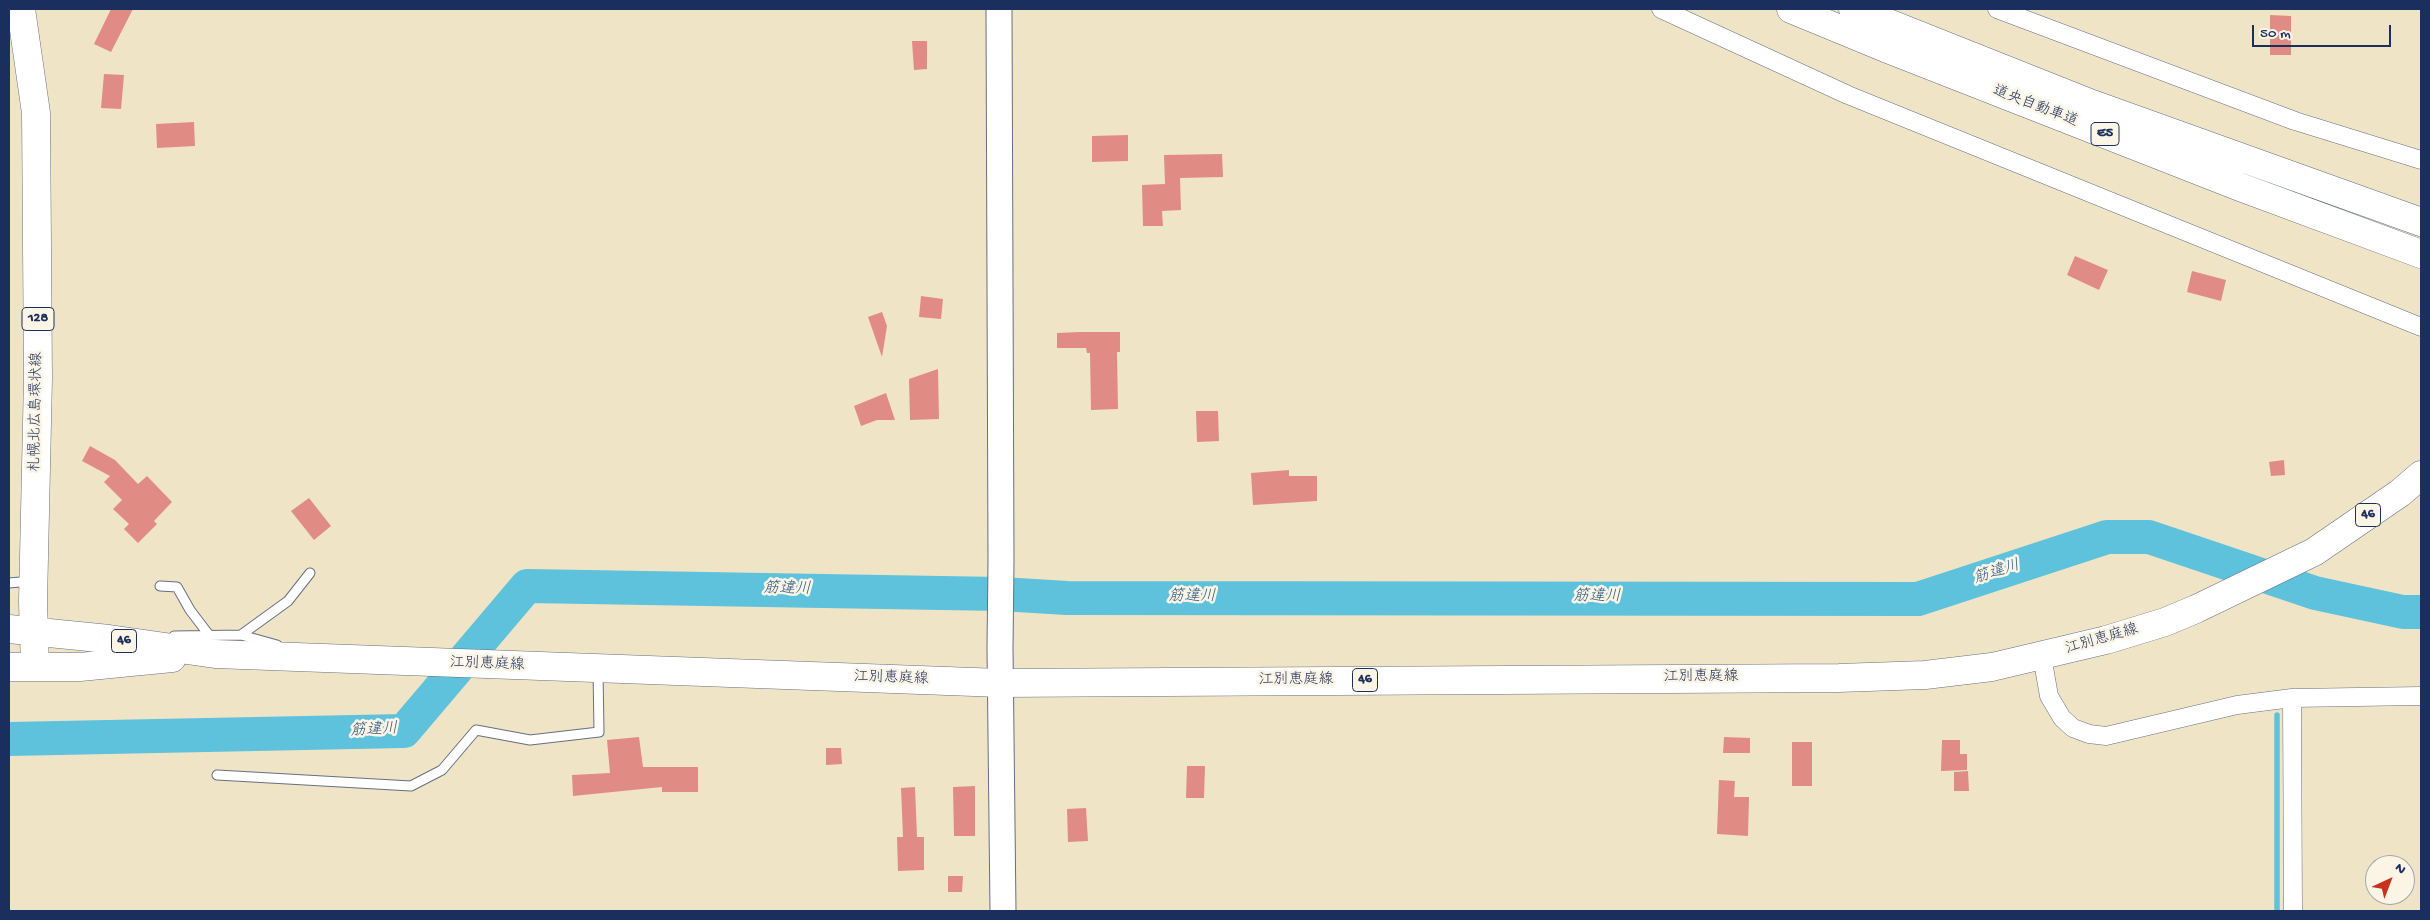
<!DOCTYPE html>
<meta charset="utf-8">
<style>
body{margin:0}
#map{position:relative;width:2430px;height:920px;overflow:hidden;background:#efe5c6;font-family:"Gochi Hand",sans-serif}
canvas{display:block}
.frame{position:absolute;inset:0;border:10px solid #1b2f5e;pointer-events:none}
.north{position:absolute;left:2365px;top:855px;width:50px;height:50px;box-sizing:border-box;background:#fcf5e5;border:1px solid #a2a6af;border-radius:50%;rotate:43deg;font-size:14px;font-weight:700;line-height:20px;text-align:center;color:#1b2f5e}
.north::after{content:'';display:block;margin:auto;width:18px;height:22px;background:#c8321e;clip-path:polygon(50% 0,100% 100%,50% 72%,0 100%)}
.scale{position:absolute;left:2252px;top:25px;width:139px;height:22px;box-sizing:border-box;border:2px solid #1b2f5e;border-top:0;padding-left:6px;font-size:15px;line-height:18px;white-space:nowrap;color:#1b2f5e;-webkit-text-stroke:4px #fcf5e5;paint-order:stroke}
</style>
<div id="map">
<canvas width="2430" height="920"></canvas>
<div class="frame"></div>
<div class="north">N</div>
<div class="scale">50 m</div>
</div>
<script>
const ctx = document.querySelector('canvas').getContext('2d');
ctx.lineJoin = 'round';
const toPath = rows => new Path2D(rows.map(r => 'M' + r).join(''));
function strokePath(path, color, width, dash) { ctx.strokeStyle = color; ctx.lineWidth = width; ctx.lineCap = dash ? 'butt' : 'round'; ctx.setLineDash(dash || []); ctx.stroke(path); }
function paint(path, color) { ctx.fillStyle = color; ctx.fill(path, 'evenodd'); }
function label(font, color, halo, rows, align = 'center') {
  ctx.font = font + ' "Gochi Hand","Klee One",sans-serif'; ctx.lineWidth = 5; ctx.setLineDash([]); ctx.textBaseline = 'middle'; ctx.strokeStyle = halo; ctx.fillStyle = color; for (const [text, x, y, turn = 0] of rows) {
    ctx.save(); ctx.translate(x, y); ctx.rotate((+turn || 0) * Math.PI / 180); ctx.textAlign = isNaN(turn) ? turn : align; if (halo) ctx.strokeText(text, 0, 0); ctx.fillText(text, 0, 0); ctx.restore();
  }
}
strokePath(toPath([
 [2277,715,2277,911]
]), '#5ec2dc', 5.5);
strokePath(toPath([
 [9,739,404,731,527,586,1001,594,1067,598,1918,599,2107,537,2149,537,2315,593,2403,612,2421,612]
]), '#5ec2dc', 34);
paint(toPath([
 [111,9,133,9,111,52,94,44],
 [2270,15,2291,16,2291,55,2270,55],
 [912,41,927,41,927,69,914,70],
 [104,74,124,75,121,109,101,108],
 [194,122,195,146,157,148,156,124],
 [1128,135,1128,161,1092,162,1092,136],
 [1222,154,1223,177,1180,178,1181,210,1162,211,1163,226,1143,226,1142,185,1165,184,1164,155],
 [2075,256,2108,270,2099,290,2067,275],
 [2192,271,2226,280,2221,301,2187,292],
 [921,296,943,299,941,319,919,317],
 [882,312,887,326,882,357,868,317],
 [1080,332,1120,332,1120,352,1117,352,1118,409,1091,410,1090,353,1087,353,1086,348,1057,348,1057,333],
 [938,369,939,419,910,420,909,379],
 [886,393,895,420,877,420,861,426,854,406],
 [1196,411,1218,411,1219,441,1197,442],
 [90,446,115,460,138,484,147,476,172,502,154,521,157,524,138,543,124,529,129,524,113,509,122,500,104,482,110,476,82,461],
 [2284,460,2285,475,2271,476,2269,462],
 [1289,470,1289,476,1317,476,1317,501,1253,505,1251,473],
 [309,498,331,526,314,540,291,511],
 [639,737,643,767,698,767,698,792,662,792,662,787,573,796,572,775,610,773,607,740],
 [1724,737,1750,738,1750,753,1723,753],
 [1942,740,1960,740,1960,754,1967,754,1967,770,1941,771],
 [1792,742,1812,742,1812,786,1792,786],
 [826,748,841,748,842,764,826,765],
 [1187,766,1205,766,1204,798,1186,798],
 [1968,771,1969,791,1954,791,1954,772],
 [1719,780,1735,781,1734,797,1749,797,1748,836,1717,834],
 [975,786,975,836,954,836,953,787],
 [915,787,917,837,924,837,924,870,898,871,897,837,903,837,901,788],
 [1086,808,1088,841,1068,842,1067,809],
 [948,876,963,876,962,892,948,892]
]), '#e18b85');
const lane = toPath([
 [9,583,31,581],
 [160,586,177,587,190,610,209,635],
 [241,635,288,601,310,573],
 [174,636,241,635,277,645],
 [217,775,411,786,442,770,476,730,530,740,599,732,598,671]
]);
const street = toPath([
 [1661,9,1848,95,2421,327],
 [1997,9,2295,121,2421,160],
 [2042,656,2049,696,2062,718,2073,728,2089,734,2106,736,2237,705,2292,698,2421,696],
 [2292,698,2293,911]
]);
const secondary = toPath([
 [999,9,1001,561,1000,648,1003,911]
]);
const primary = toPath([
 [21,9,36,113,38,378,33,602,35,667],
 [9,629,109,639,215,654,1001,683,1839,678,1925,675,1992,667,2106,640,2165,622,2196,609,2314,552,2400,493,2421,475],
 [9,667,80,667,172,658]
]);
const highway = toPath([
 [1791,9,1888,49,2240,187,2421,254],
 [1853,9,2092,104,2421,222]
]);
strokePath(lane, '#656f82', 11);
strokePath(street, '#656f82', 19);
strokePath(secondary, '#656f82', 27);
strokePath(primary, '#656f82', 29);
strokePath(highway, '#656f82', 29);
strokePath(lane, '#fff', 9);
strokePath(street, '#fff', 18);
strokePath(secondary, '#fff', 25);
strokePath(primary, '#fff', 28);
strokePath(highway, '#fff', 28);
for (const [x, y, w] of [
 [2105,134,28],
 [38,319,32],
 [2368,515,25],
 [124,641,25],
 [1365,680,25]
]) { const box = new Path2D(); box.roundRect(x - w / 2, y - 11.5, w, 23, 4); ctx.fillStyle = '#fcf5e5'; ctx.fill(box); strokePath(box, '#1b2f5e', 1); }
label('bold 14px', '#1b2f5e', null, [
 ["E5",2105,134],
 ["128",38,319],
 ["46",2368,515],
 ["46",124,641],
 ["46",1365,680]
]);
label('15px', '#1b2f5e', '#fcf5e5', [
 ["道央自動車道",2035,107,21],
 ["札幌北広島環状線",37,412,-89],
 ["江別恵庭線",2102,640,-16],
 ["江別恵庭線",487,665,2],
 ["江別恵庭線",1701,678],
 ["江別恵庭線",891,679,2],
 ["江別恵庭線",1296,681]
]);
label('italic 16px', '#2f5b84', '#fcf5e5', [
 ["筋違川",1997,573,-18],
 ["筋違川",787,590,1],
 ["筋違川",1192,598],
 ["筋違川",1597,598],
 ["筋違川",374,731,-3]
]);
</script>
